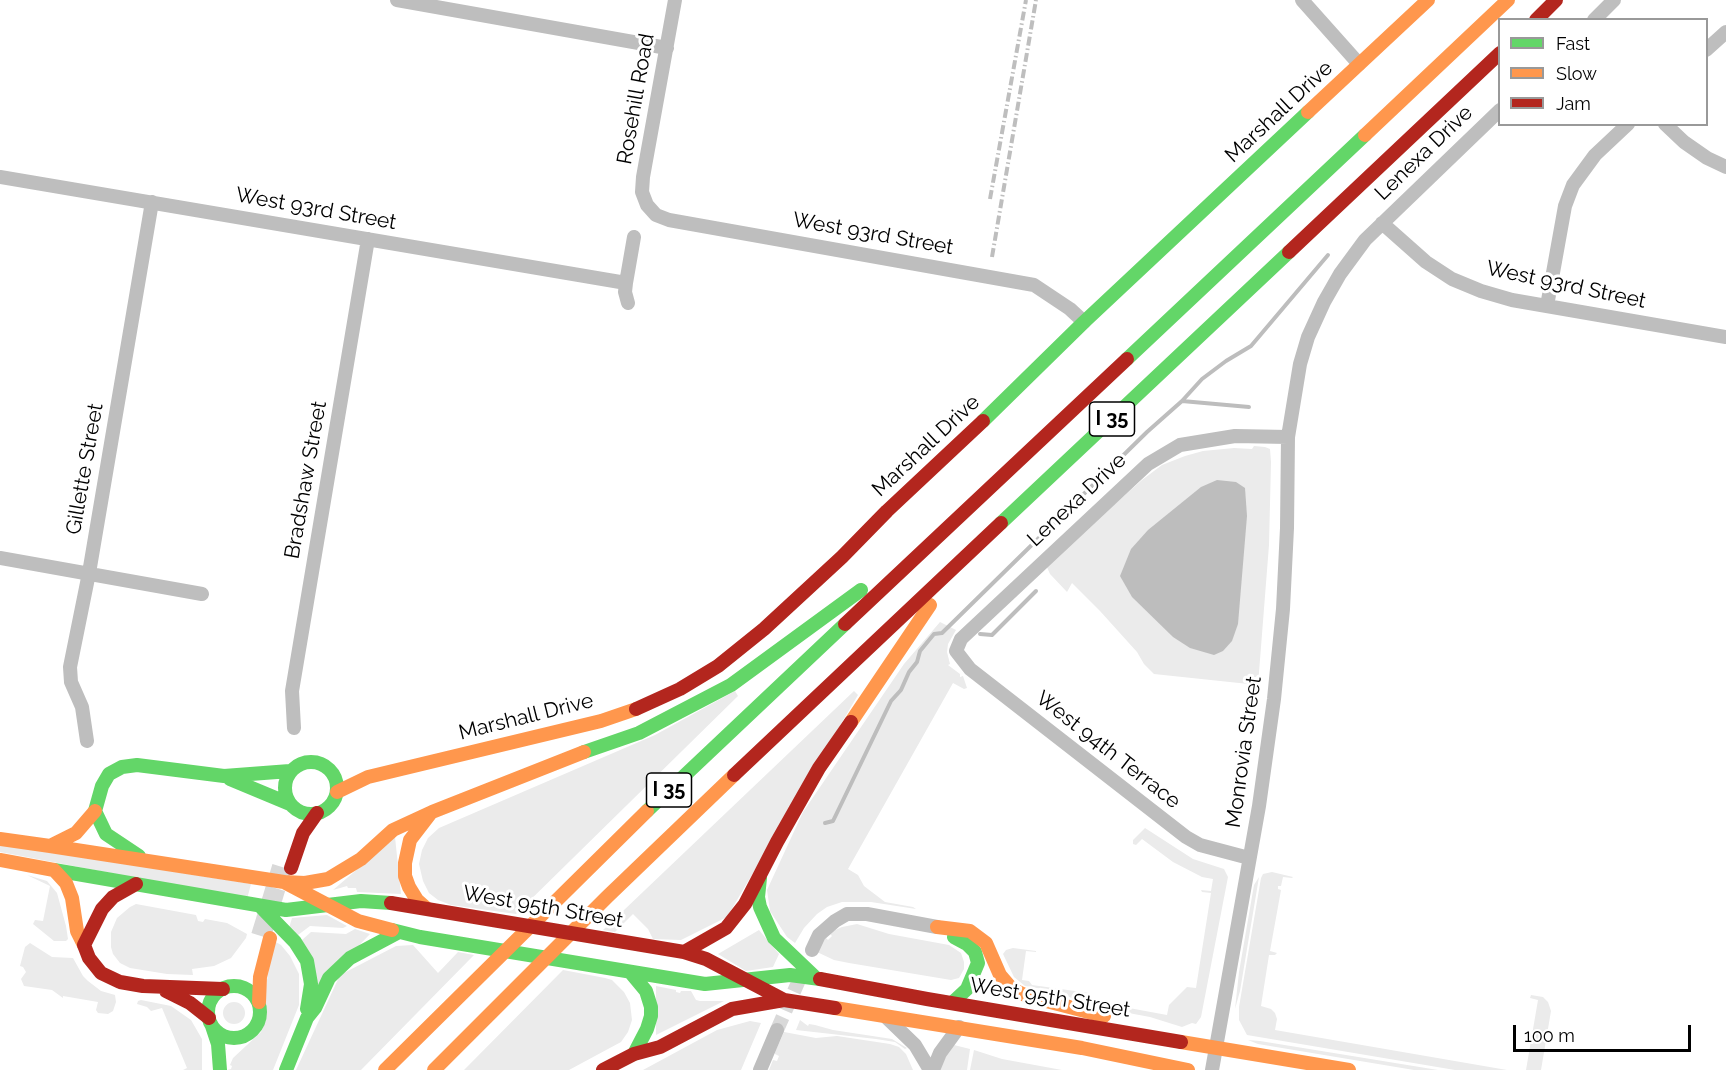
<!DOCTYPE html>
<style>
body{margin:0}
#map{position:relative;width:1726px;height:1070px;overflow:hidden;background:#fff;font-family:Raleway,sans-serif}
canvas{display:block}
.legend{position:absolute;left:1498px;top:18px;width:210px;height:108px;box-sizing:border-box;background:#fff;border:2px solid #999;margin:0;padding:8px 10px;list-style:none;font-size:18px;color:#000}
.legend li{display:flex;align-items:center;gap:12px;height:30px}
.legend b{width:30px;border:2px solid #999}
.scale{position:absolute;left:1513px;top:1025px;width:178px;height:27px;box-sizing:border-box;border:3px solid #000;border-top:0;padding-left:8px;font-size:18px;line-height:21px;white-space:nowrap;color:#000;-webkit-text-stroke:4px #fff;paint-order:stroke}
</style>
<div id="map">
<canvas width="1726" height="1070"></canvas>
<ul class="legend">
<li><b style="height:8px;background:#63d668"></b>Fast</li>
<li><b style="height:8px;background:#ff974d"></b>Slow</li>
<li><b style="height:8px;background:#b3261e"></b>Jam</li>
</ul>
<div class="scale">100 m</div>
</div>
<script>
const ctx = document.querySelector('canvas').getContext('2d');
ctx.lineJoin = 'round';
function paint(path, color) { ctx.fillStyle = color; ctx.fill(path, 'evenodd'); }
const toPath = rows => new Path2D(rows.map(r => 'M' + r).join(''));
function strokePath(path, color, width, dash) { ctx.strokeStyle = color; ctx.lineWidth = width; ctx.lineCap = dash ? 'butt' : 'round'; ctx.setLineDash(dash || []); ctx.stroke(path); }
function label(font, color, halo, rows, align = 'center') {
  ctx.font = font + ' Raleway,sans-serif'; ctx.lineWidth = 6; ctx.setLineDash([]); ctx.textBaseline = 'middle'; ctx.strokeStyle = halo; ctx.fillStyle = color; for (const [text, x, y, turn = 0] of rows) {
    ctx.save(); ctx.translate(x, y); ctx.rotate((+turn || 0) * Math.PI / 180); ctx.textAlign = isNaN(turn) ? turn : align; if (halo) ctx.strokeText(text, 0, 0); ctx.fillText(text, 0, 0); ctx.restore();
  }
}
paint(toPath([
 [1254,446,1265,447,1270,449,1271,462,1269,545,1258,685,1154,674,1144,664,1137,652,1100,611,1072,583,1067,592,1050,574,1046,565,1142,480,1162,465,1185,456,1203,451,1234,448,1252,449],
 [940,622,956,630,948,644,947,652,950,664,948,665,960,674,960,677,963,676,967,688,964,689,953,683,848,869,858,875,864,886,885,902,913,907,916,909,871,902,842,902,827,907,817,914,804,928,795,943,787,937,770,911,767,890,803,812,904,664],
 [735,691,738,696,516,914,451,905,438,900,429,893,423,881,419,864,422,850,428,838,439,828,655,735],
 [854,691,858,695,727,917,681,940,653,939,648,929,633,914,615,932,603,930],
 [1145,828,1193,859,1224,869,1228,877,1201,1017,1196,1024,1192,1023,1182,1027,1150,1017,1091,1006,1055,991,1025,986,1014,977,1003,954,1006,950,1013,948,1036,951,1036,952,1026,951,1022,980,1029,981,1032,985,1089,993,1091,1001,1167,1015,1169,1005,1187,987,1196,988,1211,893,1202,892,1201,890,1211,891,1213,879,1202,877,1173,862,1142,839,1136,845,1133,844,1133,840],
 [395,837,401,894,357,892,356,888,348,888,347,886,333,890],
 [0,844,251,884,247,899,0,852],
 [1272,872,1293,877,1292,878,1283,877,1281,886,1278,886,1278,889,1281,890,1270,951,1277,953,1275,955,1269,955,1261,1006,1271,1009,1275,1013,1277,1019,1275,1030,1507,1070,1455,1070,1247,1035,1239,1020,1239,1007,1261,878,1263,874],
 [27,875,47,881,57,893,66,926,68,939,66,941,54,941,33,924,35,920,43,921,50,886],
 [1259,877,1240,991,1235,1009,1239,972,1254,885],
 [136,904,196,915,198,921,203,922,205,919,227,923,247,934,246,938,231,958,214,966,192,969,193,975,167,974,130,968,120,963,113,954,111,947,111,932,117,918,130,907],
 [327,915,347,926,343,928,310,926,298,935,289,928,292,918],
 [857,924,889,934,949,945,961,953,964,962,964,969,959,978,951,980,849,963,834,960,817,952,823,940,826,938,828,940,832,936,830,934,833,931,842,927],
 [355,929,370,934,319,987,302,940,311,932,346,934],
 [759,930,779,954,773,967,746,971,718,954],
 [274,941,281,945,290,956,299,974,299,1005,273,1070,227,1070,231,1069,232,1066,230,1065,233,1058,261,1032,266,1020,264,997],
 [30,943,52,957,73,958,83,976,88,981,101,991,115,995,116,1002,113,1011,108,1014,98,1013,96,1010,98,1002,63,996,63,998,52,990,24,986,21,979,26,972,23,967,20,966,25,947],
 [413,945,438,973,458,952,474,955,361,1070,296,1070,340,975,396,946],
 [563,970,605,978,612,980,624,992,630,1003,632,1020,628,1032,621,1042,569,1070,464,1070],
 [656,986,676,990,676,992,680,993,681,991,691,991,696,1000,700,1001,724,1001,656,1035],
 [1531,995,1543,997,1548,1002,1551,1011,1541,1070,1526,1070,1538,1000,1530,998],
 [141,1000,171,1006,191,1020,202,1039,202,1070,183,1070,187,1068,162,1008,151,1011,147,1007,137,1004,138,1001],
 '223 1013a11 11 0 1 1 22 0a11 11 0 1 1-22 0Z',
 [800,1020,808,1026,809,1024,815,1025,833,1030,892,1039,907,1048,905,1049,895,1042,876,1039,796,1030],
 [750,1021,761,1023,741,1070,643,1070,717,1030],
 [784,1032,816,1038,837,1036,890,1044,899,1047,906,1054,913,1070,769,1070,773,1060,777,1061,779,1056,775,1054,775,1052],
 [1248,1040,1260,1041,1438,1070,1414,1070,1258,1044],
 [954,1045,970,1049,967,1070,938,1070,952,1046],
 [974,1050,1002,1059,1062,1070,970,1070]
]), '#ebebeb');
paint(toPath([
 [1217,480,1236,482,1245,488,1247,516,1238,624,1232,641,1223,651,1214,655,1190,648,1173,637,1132,597,1120,576,1131,549,1148,530,1201,487]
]), '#bdbdbd');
strokePath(toPath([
 [1182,401,1202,379,1226,361,1251,346,1328,255],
 [980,634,992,635,1036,591],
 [825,823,833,821,891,701,901,690,909,672,917,662,920,651,934,634,942,633,1147,432,1182,401,1249,407]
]), '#bdbdbd', 4);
strokePath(toPath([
 [777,1030,803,971]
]), '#d9d9d9', 14, [14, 7]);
strokePath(toPath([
 [261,936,282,867]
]), '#d9d9d9', 20, [20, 10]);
strokePath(toPath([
 [397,0,667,48],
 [675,0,643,177,642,192,647,205,656,215,669,220,1034,285,1070,309,1084,322],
 [1302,0,1359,64],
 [1594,20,1614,0],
 [1706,50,1726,32],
 [1665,124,1684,142,1707,158,1726,167],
 [0,177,626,283],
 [1382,223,1426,262,1452,279,1481,291,1512,300,1726,337],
 [628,303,625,292,626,283,634,237],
 [1547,306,1565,206,1573,185,1595,155,1628,124],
 [0,558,202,594],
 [294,728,292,691,368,239],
 [87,741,82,707,71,682,70,667,89,573,152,202],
 [1249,858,1200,845,1186,837,970,669,956,651,961,639,1148,464,1180,445,1235,436,1288,437],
 [812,950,819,935,835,921,847,914,867,914,937,927],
 [887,1018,915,1045,930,1070],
 [760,1070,777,1030],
 [933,1070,940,1053,959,1027],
 [1212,1070,1259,806,1274,699,1283,609,1287,528,1288,437,1300,364,1308,337,1324,302,1340,274,1365,240,1500,110]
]), '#bebebe', 14);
strokePath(toPath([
 [1127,359,1365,135],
 [983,421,1084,322,1308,112],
 [1001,523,1289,252],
 [584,752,639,733,731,685,861,590],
 '285 788a26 26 0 1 1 52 0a26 26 0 1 1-52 0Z',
 [230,779,290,804],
 [647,811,845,624],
 [139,856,106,834,95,811,102,786,109,774,122,767,137,765,224,776,290,771],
 [54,870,286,910,361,901,391,903],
 [760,878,758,897,760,907,774,938,816,978],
 [261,907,295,942,307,961,311,984,307,1009],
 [392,930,420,937,705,984,790,975,820,979],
 [631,973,646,991,651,1007,651,1016,647,1029,634,1054],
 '208 1012a26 26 0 1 1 52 0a26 26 0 1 1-52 0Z',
 [952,1003,967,989,978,963,975,952,967,944,954,937],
 [212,1026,218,1044,220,1070],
 [286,1070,307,1018,315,1008,329,978,350,958,397,933]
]), '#63d668', 14);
strokePath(toPath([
 [1308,112,1428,0],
 [1365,135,1508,0],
 [851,722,930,605],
 [337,792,368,777,601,721,636,709],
 [0,839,50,846,76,833,95,811],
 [50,846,284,882,358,921,392,930],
 [0,860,54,870,66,883,72,898,77,931,84,945],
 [284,882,305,883,328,879,361,859,393,830,432,812,584,752],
 [426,908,417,900,409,887,405,876,405,863,410,840,430,814],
 [937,927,970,931,986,943,1000,975,1012,989,1027,996,1104,1016],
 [259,1002,260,977,270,938],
 [835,1008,1082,1048,1188,1070],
 [1181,1042,1349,1070],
 [385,1070,647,811],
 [434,1070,607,897,734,775]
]), '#ff974d', 14);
strokePath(toPath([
 [1536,20,1556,0],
 [1289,252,1500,53],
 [845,624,1127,359],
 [636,709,680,689,718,666,764,629,842,557,887,511,983,421],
 [734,775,1001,523],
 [291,868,303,833,317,813],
 [136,884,113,897,102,909,84,945,89,958,101,973,120,982,143,986,223,989],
 [391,903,684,952,706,959,784,1000,835,1008],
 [684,952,726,928,745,904,777,842,819,768,851,722],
 [820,979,927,999,1181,1042],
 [166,991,190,1003,209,1018],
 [603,1070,634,1054,660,1047,732,1009,784,1000]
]), '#b3261e', 14);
strokePath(toPath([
 [990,199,1026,0],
 [992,257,1036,0]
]), '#bebebe', 4, [9, 3, 1.5, 3]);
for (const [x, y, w] of [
 [1112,419,45],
 [669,790,45]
]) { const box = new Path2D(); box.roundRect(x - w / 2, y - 17, w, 34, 4.5); ctx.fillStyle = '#fff'; ctx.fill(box); strokePath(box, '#000', 1.5); }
label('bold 20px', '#000', null, [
 ["I 35",1112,419],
 ["I 35",669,790]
]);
label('21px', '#000', '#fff', [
 ["Rosehill Road",636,99,-80],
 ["Marshall Drive",1279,112,-43],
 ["Lenexa Drive",1424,153,-44],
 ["West 93rd Street",316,209,10],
 ["West 93rd Street",873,234,10],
 ["West 93rd Street",1566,285,12],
 ["Marshall Drive",926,446,-43],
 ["Gillette Street",85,469,-80],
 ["Bradshaw Street",306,480,-80],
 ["Lenexa Drive",1077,500,-43],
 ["Marshall Drive",526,717,-14],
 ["West 94th Terrace",1108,750,38],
 ["Monrovia Street",1244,752,-82],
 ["West 95th Street",543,907,10],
 ["West 95th Street",1050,998,9]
]);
</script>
